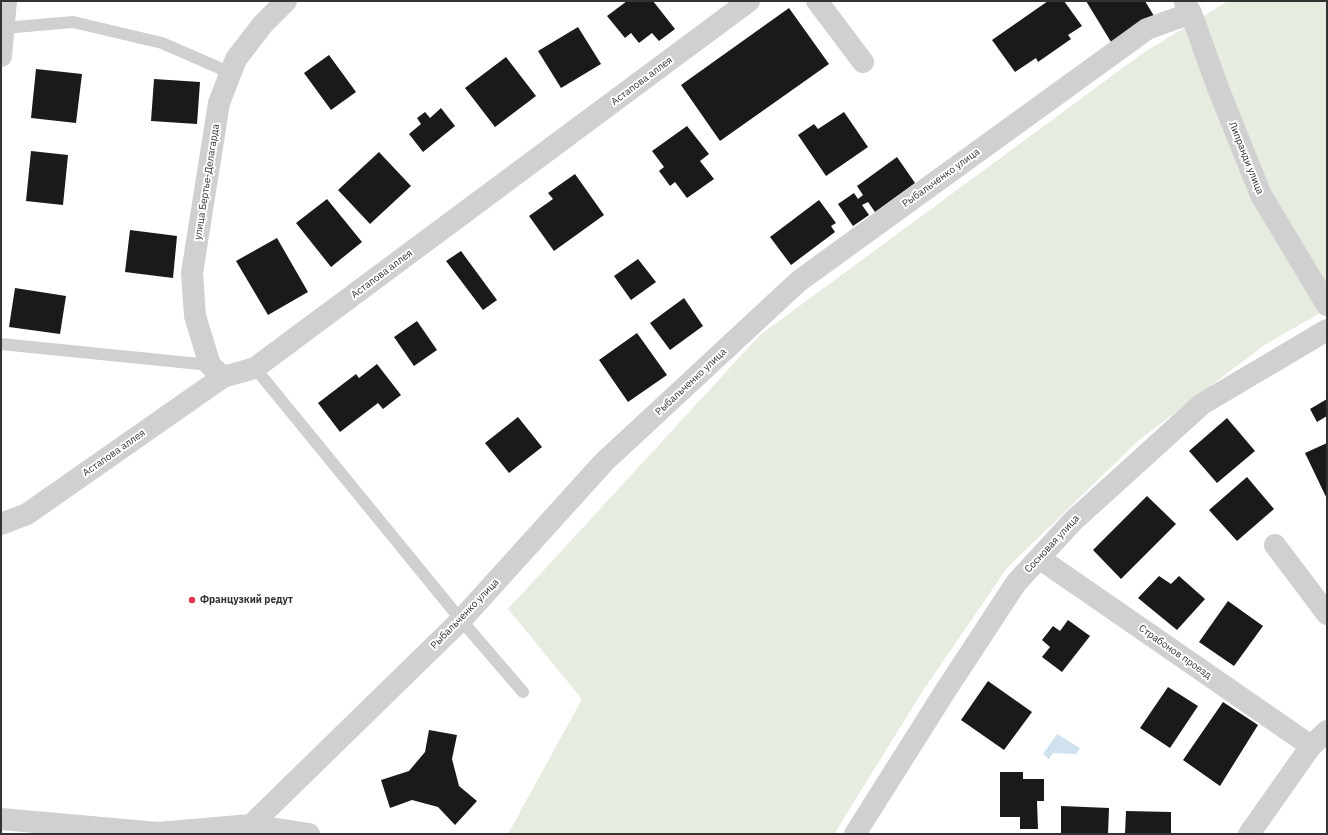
<!DOCTYPE html>
<meta charset="utf-8">
<style>
body{margin:0}
#map{position:relative;width:1328px;height:835px;overflow:hidden;background:#fff;font-family:"IBM Plex Sans",sans-serif}
canvas{display:block}
.frame{position:absolute;inset:0;border:2px solid #333;pointer-events:none}
</style>
<div id="map">
<canvas width="1328" height="835"></canvas>
<div class="frame"></div>
</div>
<script>
const ctx = document.querySelector('canvas').getContext('2d');
ctx.lineJoin = 'round';
function paint(path, color) { ctx.fillStyle = color; ctx.fill(path, 'evenodd'); }
const toPath = rows => new Path2D(rows.map(r => 'M' + r).join(''));
function strokePath(path, color, width, dash) { ctx.strokeStyle = color; ctx.lineWidth = width; ctx.lineCap = dash ? 'butt' : 'round'; ctx.setLineDash(dash || []); ctx.stroke(path); }
function label(font, color, halo, rows, align = 'center') {
  ctx.font = font + ' "IBM Plex Sans",sans-serif'; ctx.lineWidth = 4; ctx.setLineDash([]); ctx.textBaseline = 'middle'; ctx.strokeStyle = halo; ctx.fillStyle = color; for (const [text, x, y, turn = 0] of rows) {
    ctx.save(); ctx.translate(x, y); ctx.rotate((+turn || 0) * Math.PI / 180); ctx.textAlign = isNaN(turn) ? turn : align; if (halo) ctx.strokeText(text, 0, 0); ctx.fillText(text, 0, 0); ctx.restore();
  }
}
paint(toPath([
 [1228,1,1327,1,1327,309,1266,344,1139,440,1007,568,924,689,834,834,508,834,582,699,508,609,760,335,1143,53]
]), '#e6ecdf');
paint(toPath([
 [1057,734,1080,748,1076,754,1053,753,1049,759,1043,754]
]), '#cfe2ee');
paint(toPath([
 [627,1,653,1,675,29,659,41,652,33,639,43,631,33,625,38,607,16],
 [1048,1,1064,1,1082,26,1068,35,1071,39,1038,62,1036,58,1015,72,992,40],
 [1086,1,1145,1,1154,16,1111,42],
 [789,8,829,64,720,141,681,85],
 [578,27,601,64,561,88,538,51],
 [329,55,356,92,331,110,304,73],
 [506,57,536,96,495,127,465,88],
 [36,69,82,74,76,123,31,118],
 [154,79,200,82,197,124,151,121],
 [441,108,455,126,423,152,409,134,421,124,417,118,425,112,430,118],
 [844,112,868,147,826,176,798,135,814,124,818,129],
 [687,126,709,154,700,161,714,179,687,198,675,182,670,186,659,171,664,167,652,151],
 [31,151,68,155,63,205,26,201],
 [379,152,411,186,370,224,338,190],
 [897,157,915,183,875,212,868,202,862,205,869,215,853,226,838,204,854,193,858,199,863,195,857,186],
 [575,174,604,215,554,251,529,216,553,199,548,193],
 [327,199,362,242,331,267,296,223],
 [819,200,836,223,831,226,835,232,791,265,770,237],
 [130,230,177,236,173,278,125,272],
 [277,238,308,292,268,315,236,261],
 [461,251,497,300,483,310,446,261],
 [638,259,656,282,631,300,614,276],
 [15,288,66,296,60,334,9,327],
 [684,298,703,326,670,350,650,323],
 [417,321,437,350,414,366,394,337],
 [637,333,667,375,628,402,599,360],
 [377,364,401,395,383,409,378,403,340,432,318,403,356,374,359,378],
 [1327,399,1327,416,1317,422,1310,409],
 [518,417,542,447,509,473,485,443],
 [1227,418,1255,451,1217,483,1189,451],
 [1327,443,1327,499,1305,453],
 [1247,477,1274,509,1237,541,1209,510],
 [1147,496,1176,524,1121,579,1093,550],
 [1159,576,1171,584,1179,576,1205,599,1177,630,1138,598],
 [1228,601,1263,626,1234,666,1199,642],
 [1068,620,1090,636,1062,672,1042,657,1050,647,1042,640,1053,626,1060,631],
 [988,681,1032,712,1004,750,961,720],
 [1168,687,1198,706,1170,748,1140,728],
 [1223,702,1258,725,1220,786,1183,760],
 [429,730,457,735,452,759,459,786,477,801,455,825,438,807,412,800,390,808,381,780,409,771,425,752],
 [1000,772,1023,772,1023,779,1044,779,1044,801,1037,801,1038,829,1020,829,1020,817,1000,817],
 [1061,806,1109,808,1108,834,1061,834],
 [1126,811,1171,812,1171,834,1125,834]
]), '#1a1a1a');
strokePath(toPath([
 [4,28,73,22,162,43,231,73],
 [1,344,210,365],
 [255,368,461,620,523,692]
]), '#d0d0d0', 12);
strokePath(toPath([
 [817,1,863,62],
 [1185,2,1191,13,1218,88,1261,195,1327,305],
 [1,56,6,1],
 [223,377,210,365,195,316,192,273,219,103,236,59,263,24,286,1],
 [1,524,27,514,223,377,255,368,749,1],
 [1275,545,1327,614],
 [1039,558,1311,746],
 [1,819,158,833,251,825,309,834],
 [251,825,461,620,604,462,799,281,1147,29,1191,13],
 [855,834,944,693,1016,583,1073,521,1202,404,1327,330],
 [1249,834,1311,746,1327,731]
]), '#d0d0d0', 22);
for (const [x, y, r, color] of [
 [192,600,4,"#e63946"]
]) { const dot = new Path2D(); dot.arc(x, y, r, 0, 2 * Math.PI); ctx.fillStyle = color; ctx.fill(dot); strokePath(dot, '#fff', 1.5); }
label('10px', '#333', '#fff', [
 ["Астапова аллея",642,81,-37],
 ["Липранди улица",1246,158,68],
 ["Рыбальченко улица",941,178,-36],
 ["улица Бертье-Делагарда",207,182,-81],
 ["Астапова аллея",382,274,-37],
 ["Рыбальченко улица",691,382,-43],
 ["Астапова аллея",114,453,-35],
 ["Сосновая улица",1052,544,-47],
 ["Рыбальченко улица",465,614,-46],
 ["Страбонов проезд",1175,652,35]
]);
label('bold 10px', '#333', '#fff', [
 ["Французкий редут",200,600]
], 'left');
</script>
